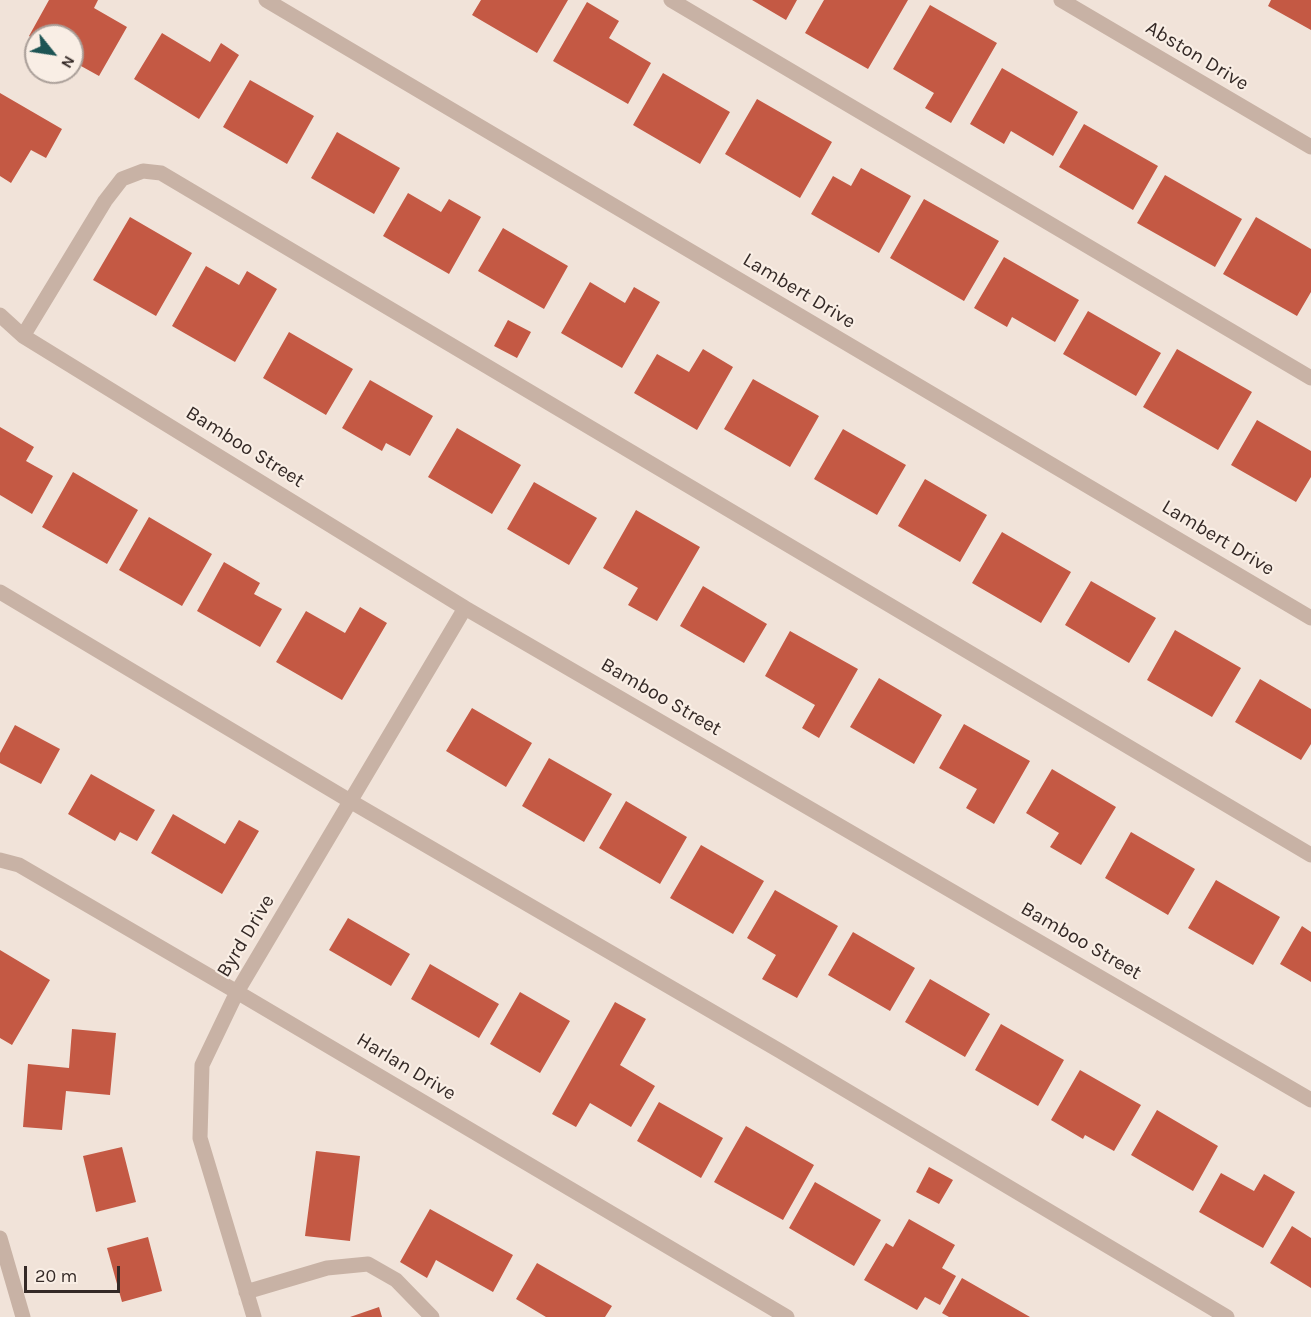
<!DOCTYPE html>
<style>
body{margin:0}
#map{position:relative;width:1311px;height:1317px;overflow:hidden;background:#f1e3d9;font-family:Karla,sans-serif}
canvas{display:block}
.north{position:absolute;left:24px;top:24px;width:60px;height:60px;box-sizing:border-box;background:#f9eee5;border:2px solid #aa9f99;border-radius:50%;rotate:120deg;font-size:16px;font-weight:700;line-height:24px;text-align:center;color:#342926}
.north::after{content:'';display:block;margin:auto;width:21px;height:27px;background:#1d5454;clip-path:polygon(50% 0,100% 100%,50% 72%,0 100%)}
.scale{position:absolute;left:24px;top:1266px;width:96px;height:27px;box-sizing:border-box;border:3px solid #342926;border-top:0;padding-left:8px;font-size:18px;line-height:21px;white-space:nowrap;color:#342926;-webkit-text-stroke:4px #f9eee5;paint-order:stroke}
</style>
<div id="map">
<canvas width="1311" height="1317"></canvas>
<div class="north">N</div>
<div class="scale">20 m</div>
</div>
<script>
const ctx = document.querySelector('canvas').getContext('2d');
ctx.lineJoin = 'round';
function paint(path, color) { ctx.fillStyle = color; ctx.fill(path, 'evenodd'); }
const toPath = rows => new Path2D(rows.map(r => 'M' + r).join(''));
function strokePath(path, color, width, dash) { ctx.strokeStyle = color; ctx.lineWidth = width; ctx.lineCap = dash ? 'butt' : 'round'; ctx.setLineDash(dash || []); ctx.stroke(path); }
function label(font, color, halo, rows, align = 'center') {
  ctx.font = font + ' Karla,sans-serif'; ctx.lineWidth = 4.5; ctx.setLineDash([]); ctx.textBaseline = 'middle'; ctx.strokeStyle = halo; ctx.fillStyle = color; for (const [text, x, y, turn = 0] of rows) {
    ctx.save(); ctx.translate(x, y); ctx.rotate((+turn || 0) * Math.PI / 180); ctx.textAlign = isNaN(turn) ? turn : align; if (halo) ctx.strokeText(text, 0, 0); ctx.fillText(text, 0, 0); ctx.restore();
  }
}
paint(toPath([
 [49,0,98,0,94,8,127,27,99,76,72,61,72,36,36,36,36,40,29,36],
 [481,0,568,0,537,53,472,15],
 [752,0,797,0,786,20],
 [824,0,908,0,868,69,805,33],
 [1271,0,1311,0,1311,30,1268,6],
 [587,2,619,21,609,38,651,63,628,104,553,61],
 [930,5,997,43,951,123,925,108,934,93,893,69],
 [162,33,210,62,221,43,239,55,199,119,134,79],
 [1002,68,1078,112,1053,156,1011,131,1004,144,970,124],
 [663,73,730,112,700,164,633,125],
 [250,80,314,116,287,164,223,127],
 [0,93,62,129,46,158,31,150,11,183,0,176],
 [757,99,832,142,800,198,725,154],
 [1084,124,1158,166,1133,210,1059,167],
 [337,132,400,168,374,214,311,178],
 [861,168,911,196,879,253,811,214,833,176,851,186],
 [1165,175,1242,219,1215,267,1137,223],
 [408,193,441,212,449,199,481,217,449,274,383,236],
 [924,199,999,241,964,301,890,258],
 [130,217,192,253,156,316,93,280],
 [1256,217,1311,249,1311,292,1297,316,1223,274],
 [503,228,568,266,544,309,478,271],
 [1004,257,1079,300,1055,342,1012,317,1007,327,974,308],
 [206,266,239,285,247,271,277,289,235,362,172,326],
 [590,282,625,303,634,287,660,302,622,368,561,333],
 [1088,311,1161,353,1136,396,1063,354],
 [508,320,531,332,517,358,494,346],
 [289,332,353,369,326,415,263,378],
 [703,349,733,367,697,430,634,393,657,354,689,372],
 [1177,349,1252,392,1218,450,1143,407],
 [753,379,819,416,790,467,724,429],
 [370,380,433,416,410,456,386,443,382,451,342,428],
 [1257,420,1311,451,1311,477,1296,502,1231,465],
 [0,427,34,447,26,461,53,476,32,514,0,495],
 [457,428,521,465,492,514,428,477],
 [843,429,906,465,877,515,814,479],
 [73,472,138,510,107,564,42,527],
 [925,479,987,515,960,562,898,526],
 [534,482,597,518,569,565,507,529],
 [636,510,700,547,657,621,628,605,638,588,603,568],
 [149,517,212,554,182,606,119,570],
 [1002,532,1071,572,1041,623,972,583],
 [224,562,260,583,254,594,282,609,260,647,197,611],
 [1091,581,1156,618,1129,663,1065,625],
 [703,586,767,624,744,663,680,626],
 [360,607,387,623,342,700,276,662,306,611,345,633],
 [1175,630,1241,668,1212,717,1147,680],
 [790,631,858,669,819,738,802,728,815,705,765,676],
 [879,678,942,715,914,764,850,727],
 [1260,679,1311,709,1311,744,1301,760,1235,722],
 [472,708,532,743,506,787,446,751],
 [964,724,1030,761,994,824,966,808,977,789,939,768],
 [15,725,60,749,41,784,0,763,0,753],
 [549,758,612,794,584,842,522,806],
 [1052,769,1116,807,1081,865,1050,847,1059,833,1026,813],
 [91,774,155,810,137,841,120,832,115,841,68,814],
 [626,801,687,837,660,884,599,848],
 [173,814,225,844,239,820,259,831,222,894,151,853],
 [1131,832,1195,869,1168,915,1105,878],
 [701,845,764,881,733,934,670,898],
 [1216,880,1280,917,1253,965,1188,928],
 [775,890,838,926,797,998,762,979,776,955,747,938],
 [348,918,410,954,391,986,329,950],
 [1302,926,1311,932,1311,982,1280,964],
 [853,932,915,968,890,1011,828,975],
 [0,950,50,980,12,1045,0,1038],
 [430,964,499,1004,479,1038,411,999],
 [930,979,990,1014,965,1057,905,1022],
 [520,992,570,1021,540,1073,490,1044],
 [615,1002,646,1019,620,1065,655,1086,631,1127,590,1103,576,1127,552,1114],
 [1001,1024,1064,1060,1038,1106,975,1070],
 [72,1029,116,1033,110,1095,66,1091,62,1130,23,1127,28,1064,69,1068],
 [1080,1070,1141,1105,1114,1151,1085,1135,1083,1139,1051,1120],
 [659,1102,723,1138,701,1178,637,1141],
 [1157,1110,1218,1146,1193,1191,1131,1155],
 [746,1126,814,1165,783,1220,714,1182],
 [122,1147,136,1202,96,1212,83,1156],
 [316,1151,360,1156,350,1241,305,1236],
 [929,1167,953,1180,939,1204,916,1192],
 [1221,1173,1254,1191,1264,1174,1295,1192,1263,1248,1199,1212],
 [815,1182,881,1220,854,1266,789,1228],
 [430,1209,513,1255,493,1292,436,1260,427,1278,400,1262],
 [909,1219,955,1245,942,1268,956,1276,940,1305,925,1297,917,1310,864,1280,886,1243,893,1247],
 [1292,1226,1311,1238,1311,1288,1270,1263],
 [148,1237,162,1291,122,1302,107,1248],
 [537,1263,612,1306,605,1317,546,1317,516,1299],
 [962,1278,1030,1317,949,1317,942,1313],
 [379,1307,382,1317,350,1317]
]), '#c45944');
strokePath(toPath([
 [266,0,1311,618],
 [671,0,1311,378],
 [1061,0,1311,147],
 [0,315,23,336,465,608,1311,1100],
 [23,336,105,201,122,179,143,171,161,173,1311,855],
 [0,592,350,801,780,1051,1227,1317],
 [0,860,19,865,237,992,787,1317],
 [0,1238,23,1317],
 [246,1292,327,1268,368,1264,396,1280,432,1317],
 [254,1317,200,1138,202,1065,237,992,465,608]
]), '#c8b2a5', 15);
label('20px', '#342926', '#f9eee5', [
 ["Abston Drive",1197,56,31],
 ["Lambert Drive",799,291,31],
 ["Bamboo Street",245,447,32],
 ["Lambert Drive",1218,538,31],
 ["Bamboo Street",661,697,30],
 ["Byrd Drive",246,936,-59],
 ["Bamboo Street",1081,941,30],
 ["Harlan Drive",406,1067,31]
]);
</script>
